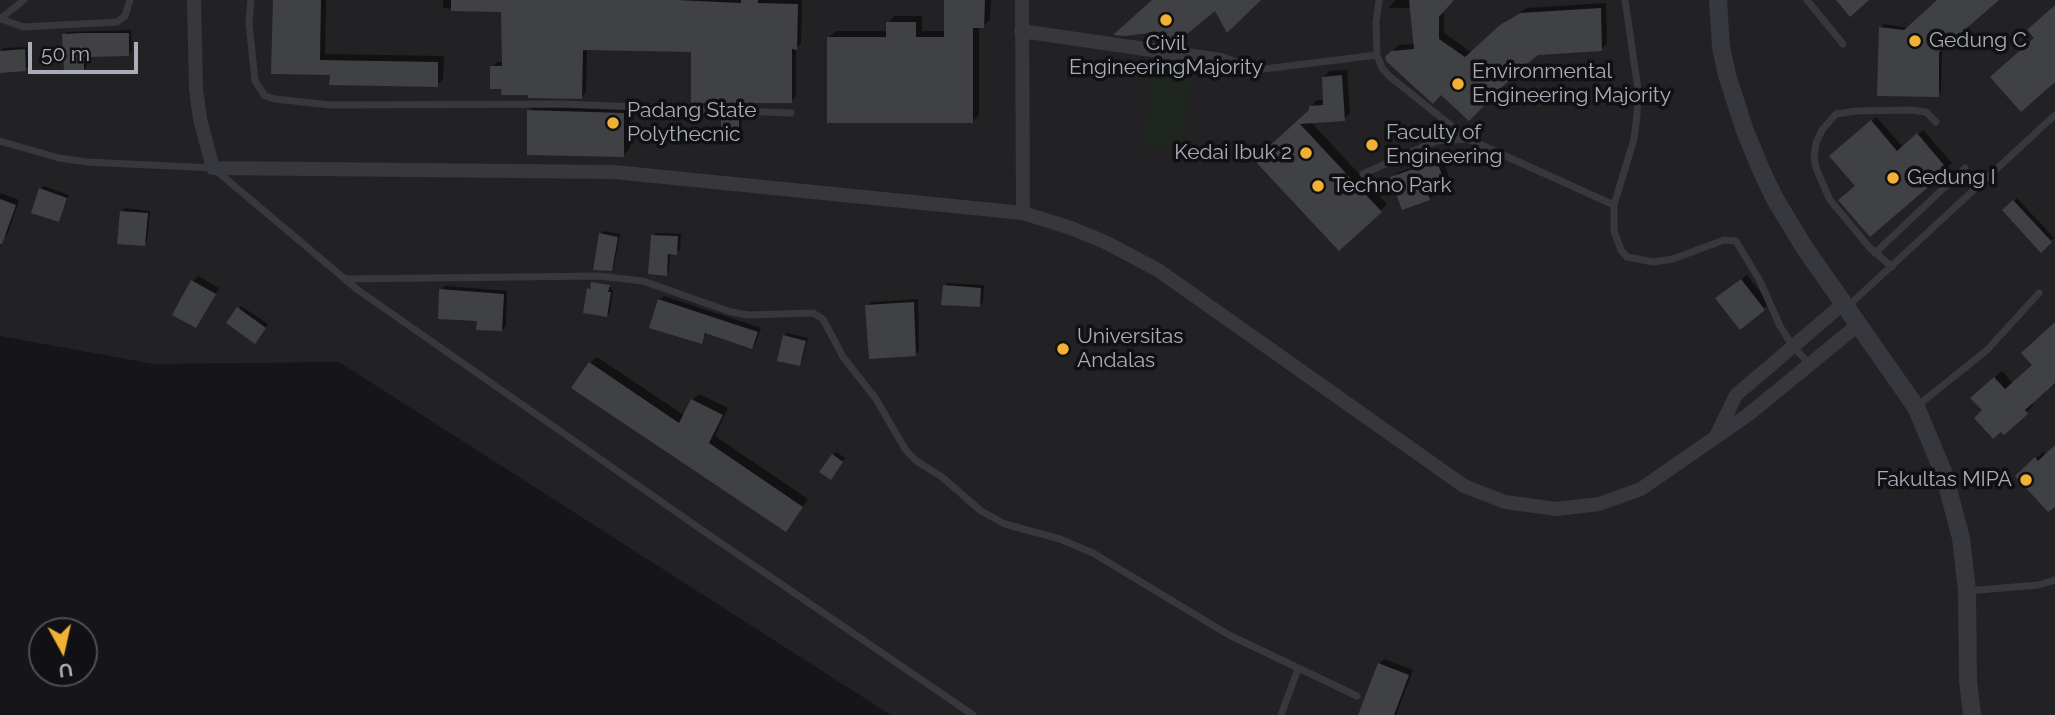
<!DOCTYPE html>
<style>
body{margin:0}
#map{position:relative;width:2055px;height:715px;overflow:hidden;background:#161618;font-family:Raleway,sans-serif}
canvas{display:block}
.north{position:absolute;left:28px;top:617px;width:70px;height:70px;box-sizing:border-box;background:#111113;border:2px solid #4d4f55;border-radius:50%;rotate:172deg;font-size:19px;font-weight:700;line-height:28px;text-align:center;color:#a8adb8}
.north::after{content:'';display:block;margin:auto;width:24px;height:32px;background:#f2b134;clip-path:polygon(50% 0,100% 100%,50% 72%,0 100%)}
.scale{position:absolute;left:28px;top:42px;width:110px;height:32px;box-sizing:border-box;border:4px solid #a8adb8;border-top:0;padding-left:9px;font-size:21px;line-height:24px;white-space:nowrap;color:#a8adb8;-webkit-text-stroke:5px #111113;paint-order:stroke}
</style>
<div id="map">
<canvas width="2055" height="715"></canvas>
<div class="north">U</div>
<div class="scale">50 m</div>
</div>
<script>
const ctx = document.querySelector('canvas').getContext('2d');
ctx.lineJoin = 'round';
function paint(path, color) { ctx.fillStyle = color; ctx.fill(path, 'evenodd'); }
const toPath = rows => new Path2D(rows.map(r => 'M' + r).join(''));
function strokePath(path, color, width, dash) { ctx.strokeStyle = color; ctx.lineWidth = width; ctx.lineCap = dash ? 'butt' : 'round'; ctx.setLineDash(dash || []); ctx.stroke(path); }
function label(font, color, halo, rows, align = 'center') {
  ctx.font = font + ' Raleway,sans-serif'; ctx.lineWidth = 7; ctx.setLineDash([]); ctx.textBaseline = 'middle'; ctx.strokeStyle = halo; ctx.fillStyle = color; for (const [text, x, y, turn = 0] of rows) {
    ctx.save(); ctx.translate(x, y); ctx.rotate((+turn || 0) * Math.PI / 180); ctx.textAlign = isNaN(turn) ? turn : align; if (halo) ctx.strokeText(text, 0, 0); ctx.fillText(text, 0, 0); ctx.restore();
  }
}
paint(toPath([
 [0,0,2055,0,2055,715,891,715,339,362,154,364,0,336]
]), '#222225');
paint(toPath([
 [1151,73,1190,79,1183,149,1145,147]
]), '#1e261f');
paint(toPath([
 [274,0,326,0,325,54,444,56,443,79,437,85,331,74,273,73],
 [443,0,802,0,801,43,796,48,796,96,791,102,693,50,587,48,586,92,581,97,529,93,503,88,492,67,497,62,504,62,503,10,443,8],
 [946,0,991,0,990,19,984,26,979,26,979,115,972,122,829,37,836,31,888,31,888,23,894,16,922,16,922,31,946,31],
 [1395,0,1452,0,1444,9,1444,33,1472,53,1508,20,1527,8,1606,3,1607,44,1601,49,1538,53,1441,93,1387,58,1398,45,1415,44,1412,8,1389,8],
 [1939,0,1996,0,1942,48,1941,92,1938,95,1881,27,1884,24,1909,28],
 [131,30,132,51,129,54,86,55,87,67,84,70,64,35,67,32],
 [27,47,28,66,25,70,0,52,4,48],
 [1347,70,1350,113,1344,119,1310,121,1387,204,1339,249,1257,161,1311,110,1311,107,1317,100,1325,100,1323,77,1330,71],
 [536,104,630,106,630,148,623,155,529,111],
 [725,114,741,115,742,134,738,137,722,117],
 [1876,117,1903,147,1923,130,1952,163,1870,235,1857,186,1836,151],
 [1442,157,1450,180,1445,185,1433,190,1434,194,1429,199,1392,178,1397,173],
 [44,186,69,195,58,220,41,189],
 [0,193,19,200,8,233,3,238,0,237],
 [2017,198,2054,238,2041,250,2004,210],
 [125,208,150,211,147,241,144,244,122,211],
 [604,231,620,234,614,266,611,270,601,234],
 [656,233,681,234,680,250,676,253,670,253,669,271,666,274,653,236],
 [1747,275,1769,304,1740,327,1723,293],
 [198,276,219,288,196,326,193,281],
 [948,283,984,285,983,302,980,305,944,286],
 [593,284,611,287,611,289,613,290,610,312,607,315,589,289],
 [445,286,507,291,506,325,502,330,479,319,441,290],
 [664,296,761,328,756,342,752,347,708,332,701,342,659,300],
 [918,299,919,350,915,355,867,306,871,302],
 [241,306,268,324,258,338,238,309],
 [2055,324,2055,387,2052,384,2030,403,2033,406,2026,412,1984,410,1980,391,2002,371,2013,384,2035,365],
 [787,333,808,338,802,361,799,364,784,336],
 [597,357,685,416,692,400,699,394,728,408,715,436,808,499,792,523,785,530,590,363],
 [2055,447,2055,504,2017,476,2043,452,2046,455],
 [836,452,845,458,833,475,833,455],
 [1384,659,1413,670,1396,715,1360,715,1379,664]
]), '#0007');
paint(toPath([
 [273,0,321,0,320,60,438,62,438,87,329,85,330,75,271,74],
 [451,0,677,0,741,3,741,0,758,0,758,3,798,4,797,50,792,49,792,103,691,103,691,52,583,50,582,99,528,98,528,95,501,95,502,89,490,89,490,66,502,66,501,12,451,11],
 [944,0,985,0,984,28,973,28,973,123,827,123,827,37,886,37,886,22,916,22,916,37,944,37],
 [1152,0,1261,0,1227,33,1215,11,1181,39,1177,36,1169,41,1158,32,1125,36,1113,35],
 [1409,0,1454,0,1439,17,1439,39,1465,57,1500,25,1520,13,1601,8,1602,51,1538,55,1517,72,1469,121,1441,95,1433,104,1386,61,1385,57,1391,51,1414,49],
 [1836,0,1869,0,1850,17],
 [1937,0,1999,0,1939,52,1939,97,1877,96,1879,27,1904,30],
 [2055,5,2055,82,2021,112,1990,77,2034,38,2027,30],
 [83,33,129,33,129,56,84,57,84,72,64,72,62,34],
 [25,49,26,71,0,73,0,51],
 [1342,75,1345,121,1300,124,1382,212,1339,251,1254,160,1309,110,1309,106,1323,105,1322,77],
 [527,110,624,113,624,157,527,155],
 [721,116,739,117,739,139,721,140],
 [1871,120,1897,151,1917,133,1948,170,1870,237,1838,200,1855,186,1829,156],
 [1437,161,1446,187,1428,193,1430,200,1402,210,1390,177],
 [39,188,67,198,59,222,31,213],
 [0,199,16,205,2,244,0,244],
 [2013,200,2052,242,2041,253,2002,210],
 [120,211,148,213,145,246,117,244],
 [599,233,618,237,612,271,593,270],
 [651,235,678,236,677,255,668,254,667,276,648,274],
 [1741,279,1765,310,1740,330,1715,298],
 [191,280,216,294,196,328,172,315],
 [591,282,610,285,608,292,611,292,607,317,583,313,587,288,590,289],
 [943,285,981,288,980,307,941,305],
 [439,289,504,294,502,331,476,330,477,321,438,319],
 [658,299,758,332,752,349,705,333,702,344,649,328],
 [914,302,916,356,869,359,865,305],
 [237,307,266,328,255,344,226,323],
 [2055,322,2055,383,2025,410,2028,414,2004,435,2001,432,1993,439,1974,418,1982,410,1970,398,1994,377,2005,389,2032,365,2021,353],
 [783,335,806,341,800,366,777,361],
 [589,362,679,423,691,399,723,415,709,443,803,507,786,532,571,388],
 [2055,445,2055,507,2048,512,2015,476,2035,457,2038,461],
 [832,454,843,462,831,480,819,472],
 [1378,663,1409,675,1394,715,1358,715]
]), '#404145');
strokePath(toPath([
 [251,0,249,23,255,81,265,96,275,99,331,105,562,104,791,113],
 [1379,0,1376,22,1377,55,1382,68,1389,76,1468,139,1614,205],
 [1625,0,1638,89,1637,115,1634,139,1614,205,1614,231,1621,250,1627,257,1653,262,1673,259,1724,240,1736,241,1760,281,1780,326,1793,347,1809,363],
 [1807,0,1843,44],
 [0,19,24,0],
 [1,19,23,27,117,22,125,16,130,0],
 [1248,71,1377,55],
 [0,141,59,158,87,162,213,168,358,290,702,530,973,715],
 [1363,174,1436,141,1467,139],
 [1875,253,1965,168],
 [1892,267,1870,248,1830,200,1816,168,1814,158,1816,143,1822,130,1836,114,1857,111,1911,110,1926,112,1936,122],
 [344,279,599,276,643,281,731,312,748,315,813,313,823,319,843,357,876,399,905,449,915,460,942,477,981,511,1005,524,1060,539,1093,553,1229,635,1357,696],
 [1847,307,2055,115],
 [1916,407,1987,350,2039,293],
 [1967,591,2038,585,2055,580],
 [1281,715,1298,669]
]), '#37383d', 7);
strokePath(toPath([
 [194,0,196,89,200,119,213,168,614,172,1023,213,1071,228,1105,242,1158,270,1464,486,1505,502,1557,509,1599,504,1641,489,1749,414,1859,324],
 [1022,0,1023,213],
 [1021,31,1221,60,1248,71],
 [1716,436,1736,395,1844,303]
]), '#37383d', 14);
strokePath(toPath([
 [1718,0,1721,47,1727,75,1745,131,1762,172,1775,199,1804,247,1916,407,1944,474,1961,538,1967,591,1968,681,1972,715]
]), '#37383d', 18);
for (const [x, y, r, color] of [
 [1166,20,7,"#f2b134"],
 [1915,41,7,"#f2b134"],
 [1458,84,7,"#f2b134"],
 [613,123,7,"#f2b134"],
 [1372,145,7,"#f2b134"],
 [1306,153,7,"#f2b134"],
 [1893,178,7,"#f2b134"],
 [1318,186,7,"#f2b134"],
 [1063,349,7,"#f2b134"],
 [2026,480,7,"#f2b134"]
]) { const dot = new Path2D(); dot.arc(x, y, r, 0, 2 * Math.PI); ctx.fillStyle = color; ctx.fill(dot); strokePath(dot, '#111113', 2.5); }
label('21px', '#a8adb8', '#111113', [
 ["Gedung C",1929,41],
 ["Civil",1166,44,"center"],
 ["EngineeringMajority",1166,68,"center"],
 ["Environmental",1472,72],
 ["Engineering Majority",1472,96],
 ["Padang State",627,111],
 ["Polythecnic",627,135],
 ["Faculty of",1386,133],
 ["Engineering",1386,157],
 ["Kedai Ibuk 2",1292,153,"right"],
 ["Gedung I",1907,178],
 ["Techno Park",1332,186],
 ["Universitas",1077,337],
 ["Andalas",1077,361],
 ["Fakultas MIPA",2012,480,"right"]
], 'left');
</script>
